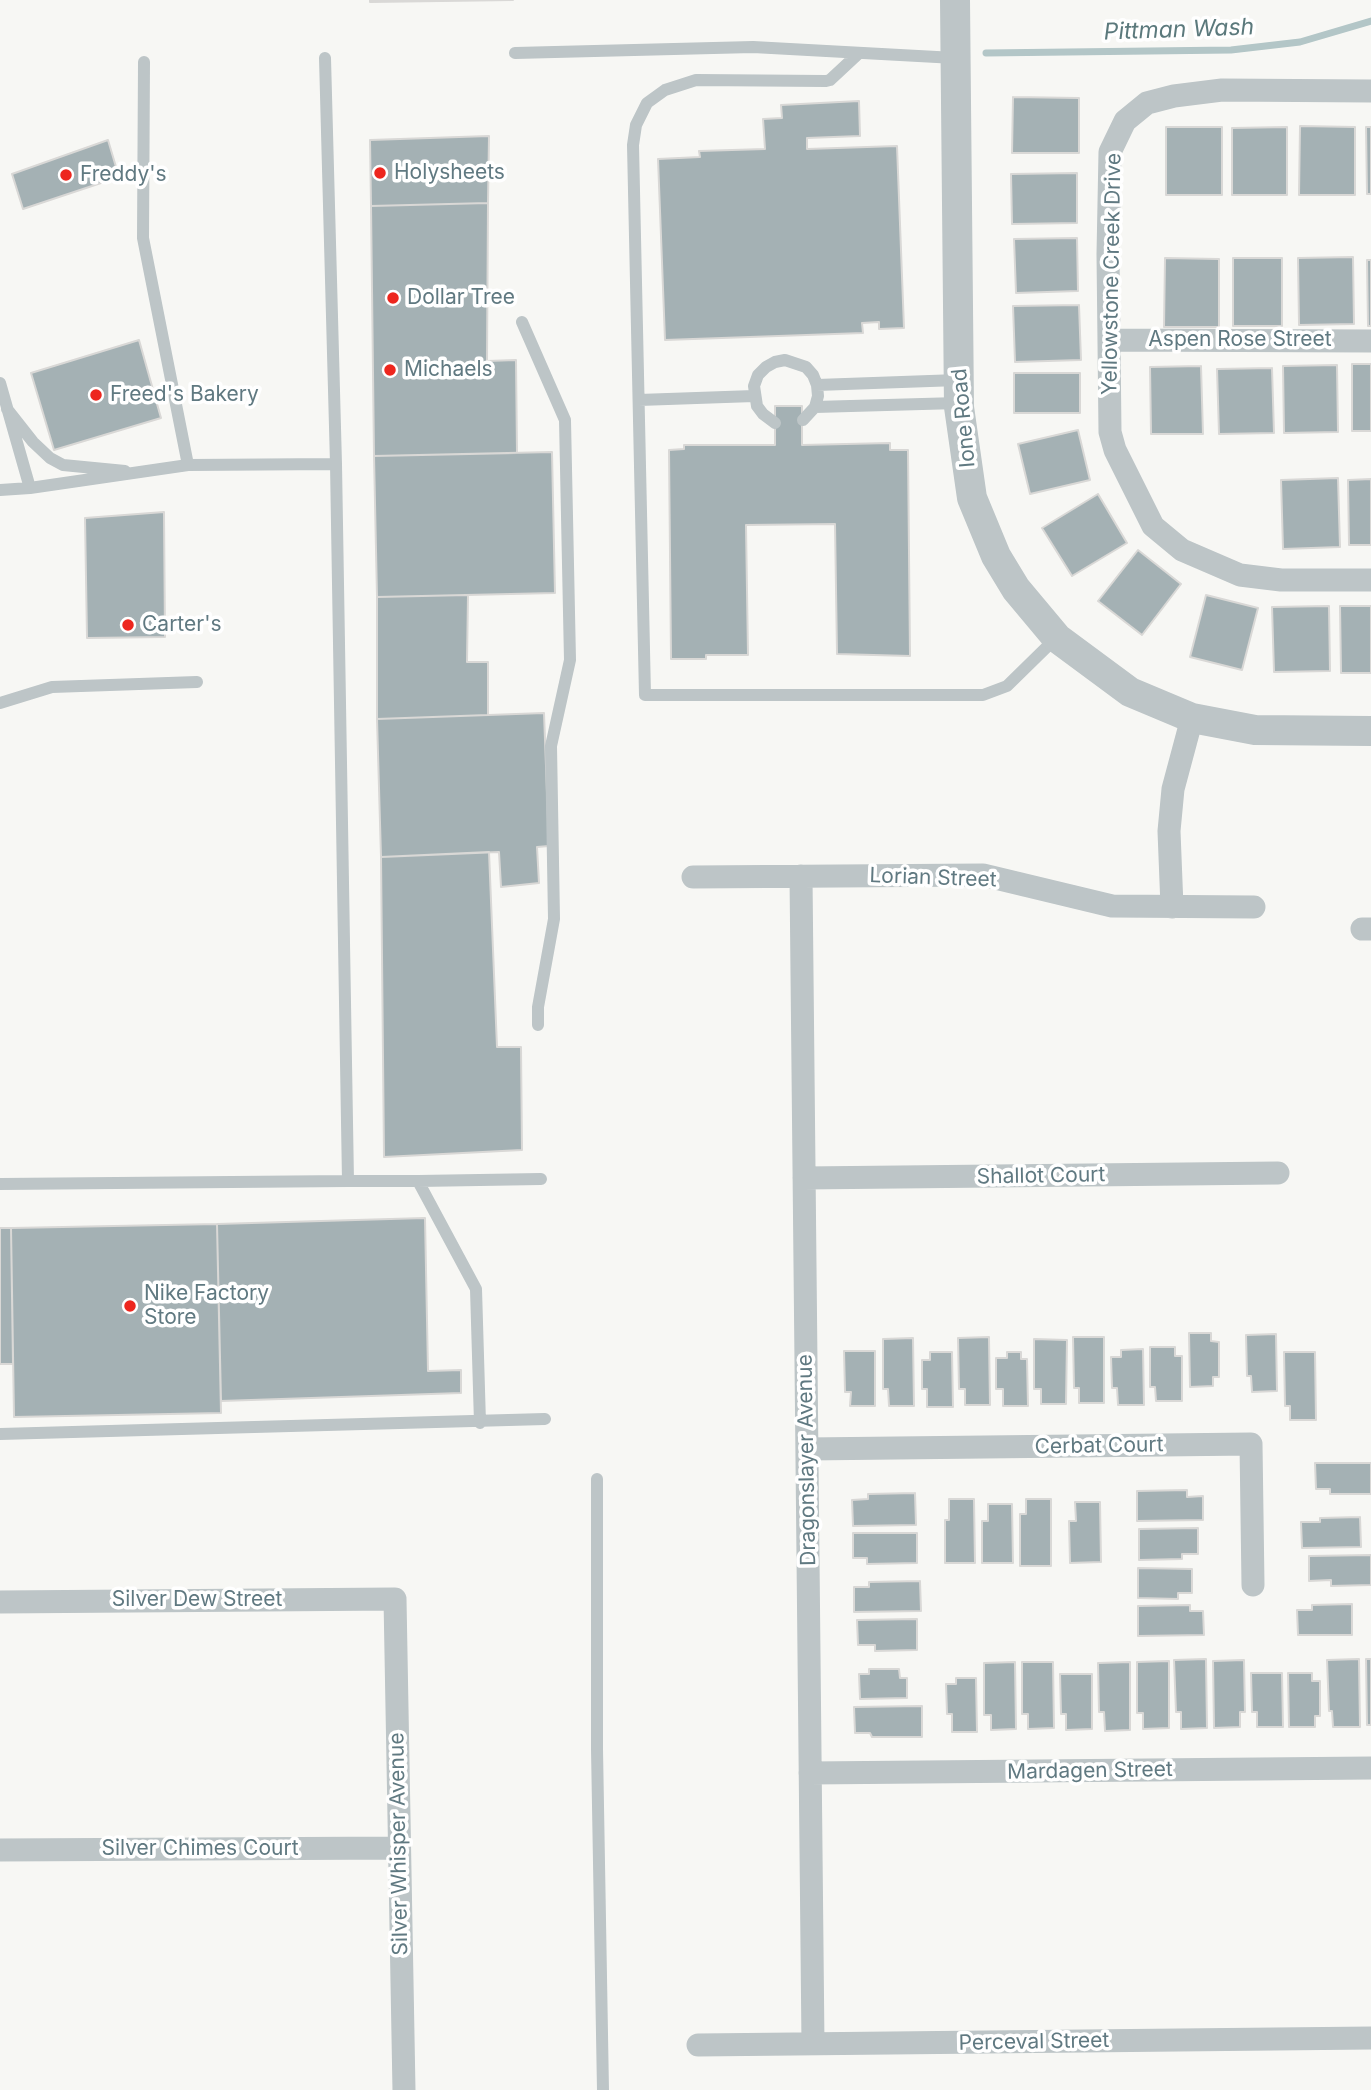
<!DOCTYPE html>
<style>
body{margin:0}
canvas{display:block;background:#f7f7f4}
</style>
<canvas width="1371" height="2090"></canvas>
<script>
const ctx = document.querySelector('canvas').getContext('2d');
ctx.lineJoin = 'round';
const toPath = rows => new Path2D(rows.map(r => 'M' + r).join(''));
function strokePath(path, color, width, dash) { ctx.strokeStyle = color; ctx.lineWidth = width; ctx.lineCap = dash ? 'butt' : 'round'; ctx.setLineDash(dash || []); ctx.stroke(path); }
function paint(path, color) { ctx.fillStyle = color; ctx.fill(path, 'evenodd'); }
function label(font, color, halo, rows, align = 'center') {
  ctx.font = font + ' Inter,sans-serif'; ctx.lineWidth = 7; ctx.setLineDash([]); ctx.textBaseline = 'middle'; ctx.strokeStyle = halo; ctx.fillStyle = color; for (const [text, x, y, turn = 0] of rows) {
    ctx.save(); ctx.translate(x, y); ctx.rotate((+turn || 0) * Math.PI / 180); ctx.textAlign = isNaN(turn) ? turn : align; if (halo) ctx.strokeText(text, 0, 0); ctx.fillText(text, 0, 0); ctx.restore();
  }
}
strokePath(toPath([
 [986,53,1231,50,1300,42,1371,21]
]), '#b3c6c7', 7);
const building = toPath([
 [370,0,513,0,370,2,370,0],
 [1013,97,1079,98,1079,153,1012,153,1013,97],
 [859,101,860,136,807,138,807,149,897,146,904,328,879,329,879,322,862,323,863,333,665,340,658,159,700,157,699,151,765,149,763,119,782,118,781,105,859,101],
 [1300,126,1355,127,1355,195,1299,195,1300,126],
 [1166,127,1222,127,1222,195,1166,195,1166,127],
 [1287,127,1287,195,1232,195,1232,128,1287,127],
 [1366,127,1371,127,1371,194,1367,194,1366,127],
 [489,136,488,203,371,206,370,140,489,136],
 [108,140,119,177,23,209,12,174,108,140],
 [1077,173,1077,223,1012,224,1011,174,1077,173],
 [488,203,487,361,516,360,517,453,374,456,371,206,488,203],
 [1077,238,1078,291,1016,293,1014,239,1077,238],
 [1353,257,1354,324,1299,325,1298,258,1353,257],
 [1165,258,1219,259,1219,327,1164,327,1165,258],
 [1233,258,1282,258,1282,326,1233,326,1233,258],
 [1367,260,1371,260,1371,326,1368,326,1367,260],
 [1079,305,1081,360,1015,362,1013,306,1079,305],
 [139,340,161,418,54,450,31,373,139,340],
 [1352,364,1371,364,1371,431,1352,431,1352,364],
 [1337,365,1338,432,1284,433,1283,366,1337,365],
 [1201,366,1203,434,1151,434,1150,367,1201,366],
 [1272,368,1274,433,1219,434,1217,369,1272,368],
 [1014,373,1080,373,1080,413,1014,413,1014,373],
 [775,406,802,406,802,445,890,443,890,450,908,450,910,656,837,654,835,524,746,525,748,655,706,655,706,659,671,659,669,450,684,449,684,445,775,445,775,406],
 [1078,430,1090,480,1030,494,1018,444,1078,430],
 [552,452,555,593,377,597,374,456,552,452],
 [1338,478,1340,547,1283,549,1281,480,1338,478],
 [1371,479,1371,545,1349,545,1348,480,1371,479],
 [1098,494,1127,543,1072,576,1042,528,1098,494],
 [164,512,165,637,87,638,85,518,164,512],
 [1138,550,1181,584,1142,635,1098,601,1138,550],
 [468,595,467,662,488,662,488,715,377,719,377,597,468,595],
 [1206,595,1258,608,1242,670,1190,657,1206,595],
 [1329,606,1330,671,1274,672,1272,607,1329,606],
 [1340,606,1371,606,1371,673,1341,673,1340,606],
 [544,713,549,846,537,847,539,883,501,887,499,852,381,857,377,719,544,713],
 [489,852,497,1047,521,1047,522,1150,384,1157,381,857,489,852],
 [425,1218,428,1371,461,1370,461,1393,221,1401,217,1224,425,1218],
 [217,1224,221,1413,14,1417,11,1228,217,1224],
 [0,1228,11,1228,13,1364,0,1364,0,1228],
 [1189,1333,1211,1333,1211,1341,1219,1342,1219,1377,1213,1377,1213,1386,1190,1387,1189,1333],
 [1276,1334,1277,1391,1252,1392,1251,1376,1247,1376,1246,1335,1276,1334],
 [989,1337,990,1405,965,1405,965,1389,959,1389,958,1338,989,1337],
 [1073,1337,1104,1337,1104,1403,1079,1403,1079,1388,1074,1388,1073,1337],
 [913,1338,914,1406,889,1406,888,1389,883,1389,883,1339,913,1338],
 [1034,1339,1067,1340,1066,1404,1041,1404,1041,1389,1034,1389,1034,1339],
 [1150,1347,1175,1347,1175,1356,1182,1356,1182,1401,1156,1401,1155,1387,1150,1387,1150,1347],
 [1143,1349,1144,1405,1118,1405,1117,1388,1112,1388,1111,1357,1121,1357,1121,1350,1143,1349],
 [844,1351,875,1351,875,1406,850,1406,851,1392,845,1392,844,1351],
 [930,1352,952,1352,953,1407,927,1407,927,1389,922,1389,922,1360,930,1360,930,1352],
 [1007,1352,1021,1352,1021,1359,1027,1359,1028,1406,1003,1406,1003,1389,996,1389,996,1358,1007,1358,1007,1352],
 [1284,1352,1315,1352,1316,1420,1290,1420,1290,1406,1285,1406,1284,1352],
 [1315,1463,1371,1463,1371,1494,1330,1494,1330,1489,1316,1489,1315,1463],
 [1187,1490,1187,1497,1203,1496,1203,1520,1137,1521,1137,1491,1187,1490],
 [915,1493,916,1525,853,1526,852,1500,868,1499,868,1494,915,1493],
 [949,1499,974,1499,975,1563,945,1563,945,1520,949,1520,949,1499],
 [1026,1499,1051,1499,1051,1566,1020,1566,1020,1514,1026,1514,1026,1499],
 [1075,1502,1100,1502,1101,1562,1070,1563,1069,1521,1076,1521,1075,1502],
 [988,1504,1012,1504,1013,1563,982,1563,982,1521,988,1521,988,1504],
 [1360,1517,1361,1547,1302,1548,1301,1522,1320,1522,1320,1518,1360,1517],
 [1198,1528,1198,1554,1182,1554,1182,1559,1139,1560,1139,1529,1198,1528],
 [853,1533,917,1533,917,1563,867,1564,867,1558,853,1558,853,1533],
 [1371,1555,1371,1585,1331,1586,1331,1580,1309,1581,1309,1556,1371,1555],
 [1138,1568,1192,1569,1192,1593,1178,1593,1178,1599,1138,1598,1138,1568],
 [920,1581,921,1611,854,1612,854,1587,869,1587,869,1582,920,1581],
 [1352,1604,1352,1635,1298,1635,1297,1610,1312,1610,1312,1605,1352,1604],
 [1190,1605,1190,1611,1203,1611,1204,1635,1138,1636,1138,1606,1190,1605],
 [917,1619,917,1650,875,1651,875,1645,858,1645,857,1620,917,1619],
 [1206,1659,1207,1728,1181,1729,1181,1712,1176,1712,1174,1660,1206,1659],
 [1359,1659,1360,1727,1333,1727,1332,1711,1329,1711,1327,1660,1359,1659],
 [1366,1659,1371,1659,1371,1725,1367,1725,1366,1659],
 [1244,1660,1245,1712,1240,1712,1240,1727,1214,1728,1213,1661,1244,1660],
 [1169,1661,1169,1728,1143,1729,1143,1713,1137,1713,1137,1662,1169,1661],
 [1015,1662,1016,1729,991,1730,991,1715,984,1715,984,1663,1015,1662],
 [1022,1662,1053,1662,1054,1728,1028,1729,1028,1714,1022,1714,1022,1662],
 [1130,1662,1130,1730,1105,1731,1104,1712,1099,1712,1098,1663,1130,1662],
 [869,1669,899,1669,900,1678,907,1678,907,1698,860,1699,859,1674,869,1674,869,1669],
 [1251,1673,1282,1673,1283,1727,1257,1727,1257,1712,1252,1712,1251,1673],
 [1288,1673,1312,1673,1312,1681,1320,1681,1320,1716,1315,1716,1315,1727,1289,1727,1288,1673],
 [1060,1674,1092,1674,1092,1729,1066,1730,1066,1714,1061,1714,1060,1674],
 [956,1678,976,1678,977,1732,952,1732,952,1714,947,1714,946,1684,956,1684,956,1678],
 [922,1706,922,1737,872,1737,870,1733,855,1733,854,1707,922,1706]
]);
paint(building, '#a4b1b4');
strokePath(building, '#d9d8d6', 2);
strokePath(toPath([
 [515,53,753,47,955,58],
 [859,53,830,80,826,81,696,80,665,90,647,103,636,125,633,145,645,695,983,695,1007,686,1056,638],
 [522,322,565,420,570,660,551,746,554,919,538,1007,538,1025],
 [0,383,30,488],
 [817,385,958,380],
 [639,400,754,396],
 [815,407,958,403],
 [7,409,33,442,50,458,63,465,125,471],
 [775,423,763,414,757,406,754,386,758,375,766,367,775,362,785,360,806,367,813,375,817,385,818,396,815,407,803,420],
 [188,465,336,464],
 [0,490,30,488,188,465,143,238,144,62],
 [0,703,52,687,197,682],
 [348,1181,418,1181,476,1289,480,1423],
 [418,1181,541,1179],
 [0,1184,348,1181,336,464,325,58],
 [0,1434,545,1419],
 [597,1479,597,1749,603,2090]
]), '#bdc5c7', 12);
strokePath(toPath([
 [1371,91,1222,90,1174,96,1147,103,1125,121,1110,152,1108,254,1110,432,1115,450,1153,526,1182,550,1240,575,1281,580,1371,580],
 [1109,340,1371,341],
 [801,876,813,2044],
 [693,877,983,875,1112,906,1254,907],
 [1172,907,1169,831,1173,789,1192,718],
 [1362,929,1371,929],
 [804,1178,1278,1173],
 [807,1449,1251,1444,1253,1585],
 [0,1602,395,1599,404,2090],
 [810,1773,1371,1768],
 [0,1850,399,1848],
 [698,2045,1371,2038]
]), '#bdc5c7', 23);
strokePath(toPath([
 [955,0,959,407,972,498,996,556,1016,589,1057,638,1130,692,1192,718,1255,730,1371,731]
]), '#bdc5c7', 30);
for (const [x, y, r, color] of [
 [380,173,7,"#ed261e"],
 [66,175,7,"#ed261e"],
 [393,298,7,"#ed261e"],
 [390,370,7,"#ed261e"],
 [96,395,7,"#ed261e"],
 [128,625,7,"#ed261e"],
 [130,1306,7,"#ed261e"]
]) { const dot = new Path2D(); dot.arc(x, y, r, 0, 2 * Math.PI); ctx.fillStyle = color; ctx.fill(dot); strokePath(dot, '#fff', 2.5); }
label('21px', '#607981', '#fff', [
 ["Holysheets",394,173],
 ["Freddy's",80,175],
 ["Dollar Tree",407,298],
 ["Michaels",404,370],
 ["Freed's Bakery",110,395],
 ["Carter's",142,625],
 ["Nike Factory",144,1294],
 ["Store",144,1318]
], 'left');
label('21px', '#607981', '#fff', [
 ["Yellowstone Creek Drive",1112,274,-89],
 ["Aspen Rose Street",1240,340],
 ["Ione Road",964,418,-95],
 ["Lorian Street",933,878,2],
 ["Shallot Court",1041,1176,-1],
 ["Cerbat Court",1099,1446,-1],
 ["Dragonslayer Avenue",807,1460,-91],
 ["Silver Dew Street",197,1600],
 ["Mardagen Street",1090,1771,-1],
 ["Silver Whisper Avenue",399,1844,-91],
 ["Silver Chimes Court",200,1849],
 ["Perceval Street",1034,2042,-1]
]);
label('italic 23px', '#5b797c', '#fff', [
 ["Pittman Wash",1179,30,-2]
]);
</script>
